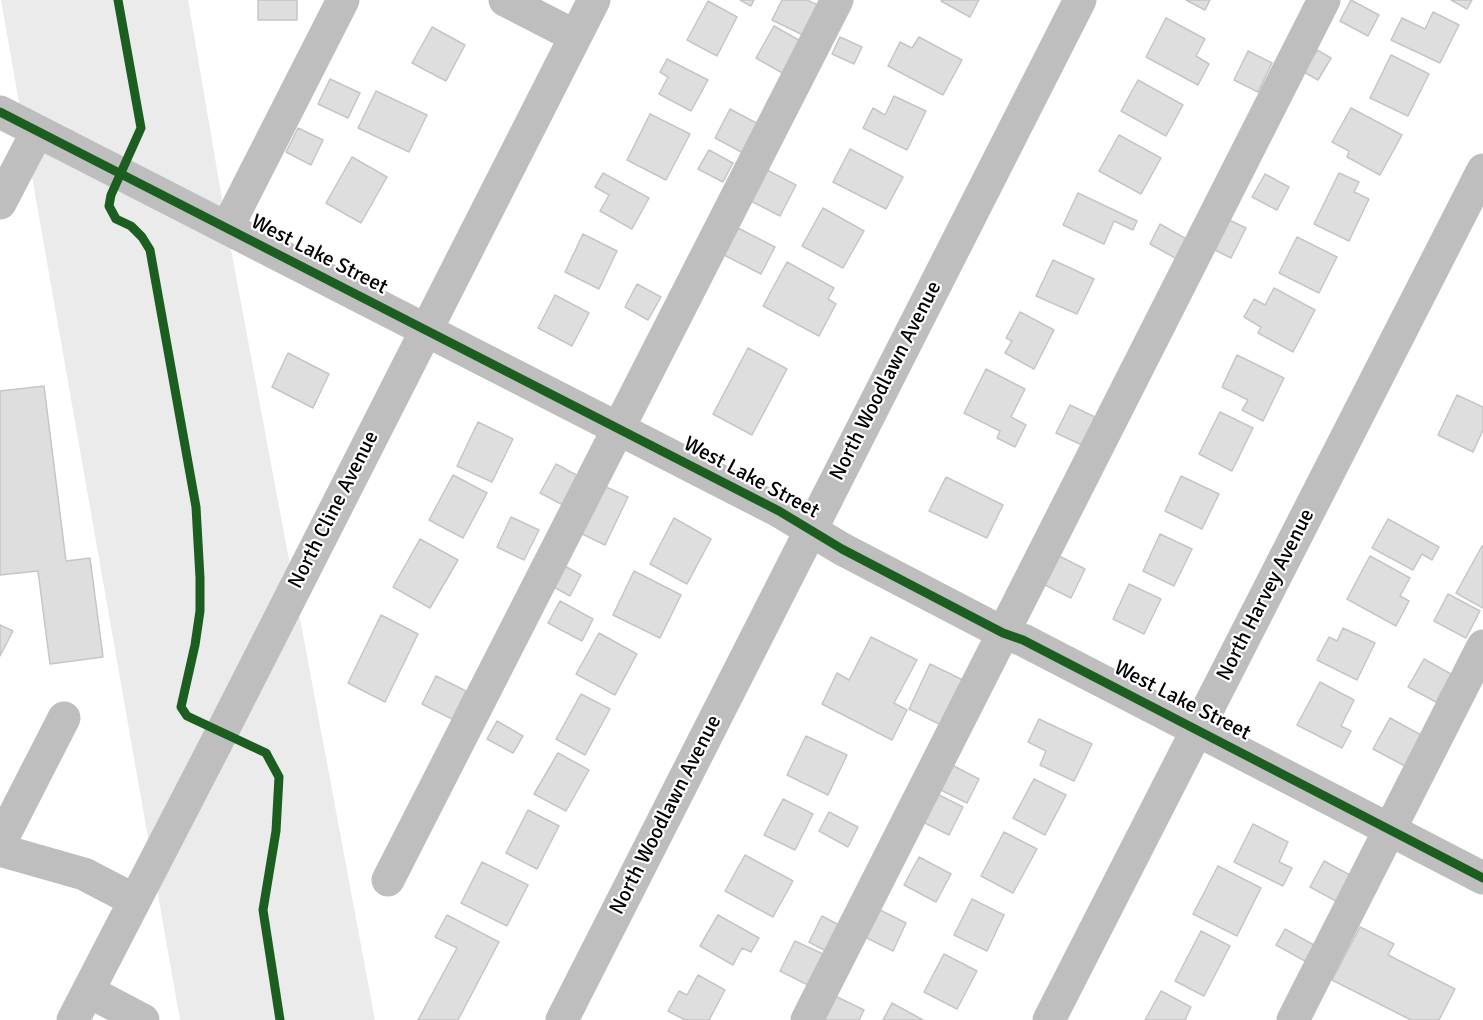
<!DOCTYPE html>
<style>
body{margin:0}
canvas{display:block;background:#fff}
</style>
<canvas width="1483" height="1020"></canvas>
<script>
const ctx = document.querySelector('canvas').getContext('2d');
ctx.lineJoin = 'round';
function paint(path, color) { ctx.fillStyle = color; ctx.fill(path, 'evenodd'); }
const toPath = rows => new Path2D(rows.map(r => 'M' + r).join(''));
function strokePath(path, color, width, dash) { ctx.strokeStyle = color; ctx.lineWidth = width; ctx.lineCap = dash ? 'butt' : 'round'; ctx.setLineDash(dash || []); ctx.stroke(path); }
function label(font, color, halo, rows, align = 'center') {
  ctx.font = font + ' Signika,sans-serif'; ctx.lineWidth = 4.5; ctx.setLineDash([]); ctx.textBaseline = 'middle'; ctx.strokeStyle = halo; ctx.fillStyle = color; for (const [text, x, y, turn = 0] of rows) {
    ctx.save(); ctx.translate(x, y); ctx.rotate((+turn || 0) * Math.PI / 180); ctx.textAlign = isNaN(turn) ? turn : align; if (halo) ctx.strokeText(text, 0, 0); ctx.fillText(text, 0, 0); ctx.restore();
  }
}
paint(toPath([
 [1,0,188,0,227,228,375,1020,180,1020]
]), '#ebebeb');
const building = toPath([
 [258,0,297,0,297,20,258,20,258,0],
 [740,0,754,0,751,6,740,0],
 [782,0,807,0,820,6,805,36,772,20,782,0],
 [942,0,979,0,970,17,941,1,942,0],
 [1186,0,1210,0,1205,10,1186,0],
 [1351,0,1379,15,1368,36,1340,21,1351,0],
 [1451,0,1472,0,1467,9,1451,0],
 [708,1,737,17,717,56,687,40,708,1],
 [1433,12,1459,25,1440,63,1391,40,1402,18,1425,29,1433,12],
 [1166,18,1205,39,1196,56,1209,64,1198,85,1146,57,1166,18],
 [774,26,804,43,786,75,756,58,774,26],
 [432,27,465,45,446,81,412,63,432,27],
 [840,37,862,47,854,64,832,54,840,37],
 [919,37,962,60,943,95,888,66,900,42,912,48,919,37],
 [1317,50,1331,58,1318,80,1304,72,1317,50],
 [1248,51,1272,63,1258,92,1234,80,1248,51],
 [1391,55,1429,74,1408,116,1370,98,1391,55],
 [667,59,708,80,691,111,659,94,668,77,660,72,667,59],
 [330,79,360,93,348,118,318,104,330,79],
 [1138,80,1183,105,1166,136,1121,111,1138,80],
 [376,91,427,115,409,152,358,128,376,91],
 [894,96,926,111,907,150,863,128,873,108,885,115,894,96],
 [1351,108,1402,135,1380,175,1347,157,1349,151,1332,142,1351,108],
 [730,109,760,125,745,154,715,138,730,109],
 [650,114,690,134,666,180,627,160,650,114],
 [298,128,323,140,311,165,286,152,298,128],
 [1119,135,1161,158,1141,194,1099,171,1119,135],
 [850,149,903,177,886,209,833,182,850,149],
 [709,150,733,163,723,182,698,169,709,150],
 [352,157,387,177,361,223,326,203,352,157],
 [765,169,796,185,780,216,749,200,765,169],
 [603,173,649,198,632,229,600,211,609,195,595,187,603,173],
 [1339,173,1359,182,1354,192,1369,199,1349,241,1314,224,1339,173],
 [1265,174,1289,187,1277,210,1252,197,1265,174],
 [1078,193,1137,221,1133,230,1114,221,1104,244,1063,225,1078,193],
 [823,208,864,231,843,268,802,246,823,208],
 [1225,218,1246,228,1231,258,1211,248,1225,218],
 [1160,224,1188,240,1177,259,1150,244,1160,224],
 [738,228,775,247,761,274,724,255,738,228],
 [583,234,617,251,599,289,565,272,583,234],
 [1297,237,1337,257,1319,293,1279,273,1297,237],
 [1053,260,1094,279,1077,314,1036,296,1053,260],
 [787,262,834,288,828,299,836,304,819,336,763,306,787,262],
 [637,284,661,297,648,320,625,307,637,284],
 [1274,288,1315,310,1293,352,1258,333,1261,327,1244,317,1254,299,1265,305,1274,288],
 [555,295,589,313,572,346,538,328,555,295],
 [1020,312,1054,330,1034,369,1005,353,1012,341,1006,338,1020,312],
 [748,348,787,369,752,435,713,414,748,348],
 [288,353,329,374,313,408,272,387,288,353],
 [1237,355,1284,378,1263,421,1242,410,1248,400,1222,387,1237,355],
 [986,369,1025,389,1011,417,1026,425,1015,447,997,438,1000,431,964,413,986,369],
 [44,386,66,561,90,558,103,657,50,664,38,571,0,575,0,391,44,386],
 [1457,395,1483,407,1483,430,1473,452,1438,435,1457,395],
 [1070,405,1095,417,1082,445,1056,433,1070,405],
 [1220,412,1253,428,1232,471,1199,454,1220,412],
 [478,422,513,439,492,482,457,466,478,422],
 [556,464,580,477,565,506,540,493,556,464],
 [453,475,487,493,463,538,429,520,453,475],
 [1181,476,1219,494,1202,529,1165,511,1181,476],
 [946,477,1003,505,987,538,929,511,946,477],
 [604,486,628,497,605,545,580,533,604,486],
 [511,517,539,530,524,560,497,547,511,517],
 [674,518,711,539,687,584,650,564,674,518],
 [1388,519,1439,547,1432,560,1422,554,1413,570,1372,548,1388,519],
 [1160,534,1192,549,1174,586,1143,571,1160,534],
 [420,539,458,560,430,608,393,587,420,539],
 [1482,546,1483,546,1483,608,1456,593,1482,546],
 [1059,556,1085,569,1071,598,1045,585,1059,556],
 [1370,556,1410,578,1400,596,1409,601,1396,626,1347,599,1370,556],
 [563,565,581,575,570,596,552,586,563,565],
 [634,571,681,595,660,638,613,615,634,571],
 [1129,584,1161,599,1144,634,1113,619,1129,584],
 [1448,594,1480,611,1466,638,1434,621,1448,594],
 [560,601,593,619,582,641,548,623,560,601],
 [381,615,418,634,385,702,348,683,381,615],
 [0,625,13,631,0,656,0,625],
 [1343,628,1375,643,1357,680,1317,660,1329,637,1337,641,1343,628],
 [599,633,637,654,615,695,576,674,599,633],
 [871,637,917,660,894,703,907,710,892,740,822,704,837,673,849,680,871,637],
 [1424,659,1451,674,1436,702,1408,687,1424,659],
 [930,664,965,681,943,726,909,709,930,664],
 [436,676,466,691,452,719,422,704,436,676],
 [1320,682,1354,700,1341,726,1351,731,1342,748,1297,725,1320,682],
 [581,694,610,709,585,755,556,739,581,694],
 [1390,718,1421,735,1405,766,1373,749,1390,718],
 [1039,719,1092,744,1074,781,1040,765,1046,751,1028,742,1039,719],
 [497,721,523,736,513,753,487,739,497,721],
 [806,736,847,755,828,795,787,775,806,736],
 [558,753,589,770,566,811,534,794,558,753],
 [950,764,979,779,967,803,937,788,950,764],
 [1034,779,1066,795,1045,835,1013,818,1034,779],
 [935,793,963,807,949,835,921,821,935,793],
 [783,799,813,814,795,850,764,835,783,799],
 [528,810,559,826,537,869,506,853,528,810],
 [829,812,858,827,848,847,819,831,829,812],
 [1253,824,1288,842,1279,862,1292,868,1283,886,1234,862,1253,824],
 [1004,832,1037,849,1013,893,981,876,1004,832],
 [745,855,793,881,773,917,725,891,745,855],
 [919,857,951,874,936,902,904,885,919,857],
 [1324,861,1350,875,1336,901,1310,887,1324,861],
 [482,862,528,885,507,926,461,903,482,862],
 [1218,866,1261,888,1237,936,1193,914,1218,866],
 [972,899,1004,915,987,951,954,935,972,899],
 [876,908,906,923,893,951,863,936,876,908],
 [447,915,499,942,458,1020,418,1020,457,948,435,937,447,915],
 [718,915,759,938,751,952,742,948,733,965,700,946,718,915],
 [822,916,839,925,826,951,809,942,822,916],
 [1360,927,1394,944,1388,955,1455,989,1439,1020,1411,1020,1332,980,1360,927],
 [1285,929,1314,945,1305,961,1276,945,1285,929],
 [1201,931,1230,946,1204,996,1175,981,1201,931],
 [795,941,825,955,810,986,780,971,795,941],
 [944,954,977,971,957,1009,924,992,944,954],
 [698,975,725,990,709,1020,685,1020,668,1011,679,991,687,995,698,975],
 [1161,991,1191,1007,1185,1020,1145,1020,1161,991],
 [833,995,864,1010,859,1020,821,1020,833,995],
 [892,1003,923,1020,883,1020,892,1003]
]);
paint(building, '#dedede');
strokePath(building, '#c6c6c6', 1.5);
strokePath(toPath([
 [505,0,575,36],
 [0,112,779,511,842,549,1003,633,1023,640,1483,878],
 [0,203,37,132],
 [227,228,343,0],
 [0,843,64,718],
 [0,850,84,874,134,900],
 [388,880,837,0],
 [88,991,143,1020],
 [73,1020,222,732,594,0],
 [562,1020,1080,0],
 [807,1020,1324,0],
 [1049,1020,1483,170],
 [1293,1020,1483,646]
]), '#bebebe', 33);
strokePath(toPath([
 [118,0,141,128,111,195,109,206,116,219,131,226,142,237,150,250,196,507,200,578,200,611,195,645,181,707,187,716,266,753,279,777,276,831,263,910,280,1020],
 [0,112,779,511,842,549,1003,633,1023,640,1483,878]
]), '#1b5e20', 9);
label('21px', '#000', '#fff', [
 ["West Lake Street",319,255,27],
 ["North Woodlawn Avenue",886,381,-63],
 ["West Lake Street",751,478,28],
 ["North Cline Avenue",334,510,-63],
 ["North Harvey Avenue",1266,595,-63],
 ["West Lake Street",1182,701,27],
 ["North Woodlawn Avenue",666,815,-63]
]);
</script>
